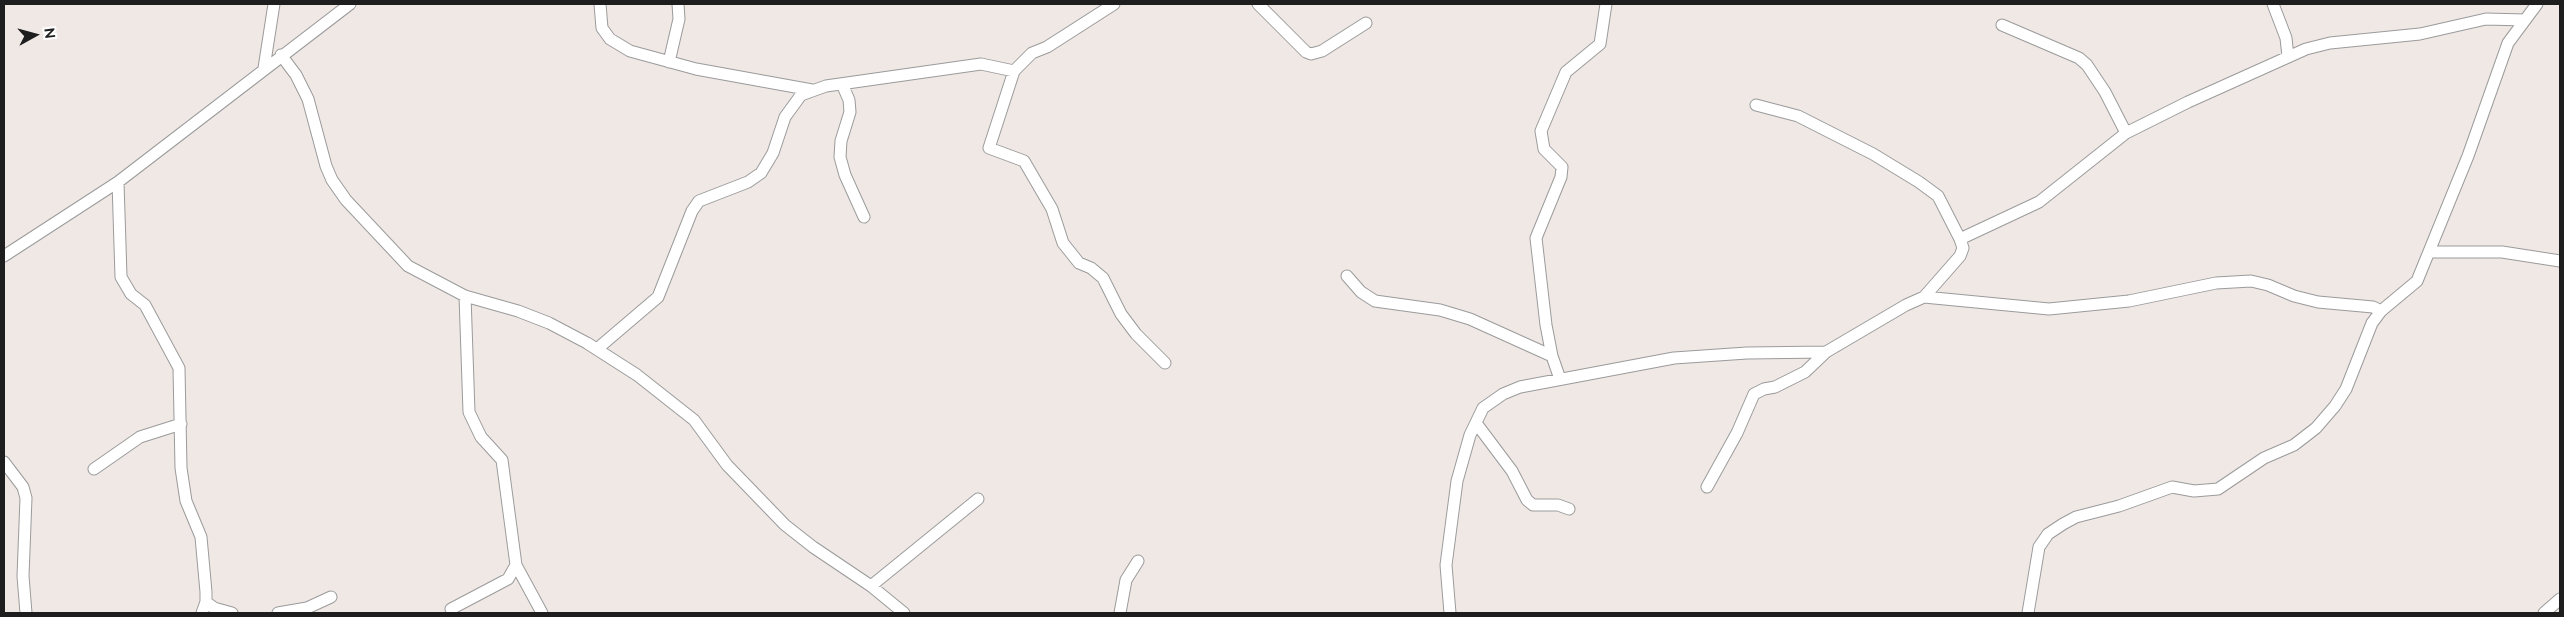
<!DOCTYPE html>
<style>
body{margin:0}
#map{position:relative;width:2564px;height:617px;overflow:hidden;background:#efe8e5;font-family:Raleway,sans-serif}
canvas{display:block}
.frame{position:absolute;inset:0;border:5px solid #1e1e1e;pointer-events:none}
.north{position:absolute;left:10px;top:10px;width:50px;height:50px;-webkit-text-stroke:4px #fff;paint-order:stroke;rotate:83deg;font-size:14px;font-weight:700;line-height:20px;text-align:center;color:#1e1e1e}
.north::after{content:'';display:block;margin:auto;width:18px;height:22px;background:#1e1e1e;clip-path:polygon(50% 0,100% 100%,50% 72%,0 100%)}
</style>
<div id="map">
<canvas width="2564" height="617"></canvas>
<div class="frame"></div>
<div class="north">N</div>
</div>
<script>
const ctx = document.querySelector('canvas').getContext('2d');
ctx.lineJoin = 'round';
const toPath = rows => new Path2D(rows.map(r => 'M' + r).join(''));
function strokePath(path, color, width, dash) { ctx.strokeStyle = color; ctx.lineWidth = width; ctx.lineCap = dash ? 'butt' : 'round'; ctx.setLineDash(dash || []); ctx.stroke(path); }
const minor = toPath([
 [600,4,602,28,610,39,630,51,696,69,812,90],
 [1258,4,1306,52,1311,54,1322,51,1366,23],
 [2273,4,2286,38,2288,57],
 [2002,25,2079,58,2087,65,2105,92,2126,133],
 [281,55,296,75,308,99,326,166,332,180,346,200,408,266,465,296,518,311,549,323,587,343,637,375,694,420,727,465,785,525,813,547,871,586,904,613],
 [669,62,679,19,678,4],
 [264,68,274,4],
 [1014,71,989,148,1024,161,1052,209,1063,243,1079,263,1091,268,1103,278,1121,314,1136,334,1165,363],
 [842,84,849,100,850,112,841,141,840,157,845,175,864,217],
 [1756,105,1798,116,1873,154,1919,182,1938,196,1960,239],
 [118,182,121,277,131,294,145,305,179,368,181,468,186,501,201,537,206,592,206,602,202,613],
 [2429,252,2502,252,2560,261],
 [4,256,118,182,350,4],
 [1347,276,1361,292,1375,301,1440,310,1470,319,1552,356],
 [1924,297,2049,309,2129,301,2216,283,2251,281,2268,285,2294,296,2318,302,2373,307,2381,311],
 [597,349,658,297,692,211,699,201,748,182,761,173,773,153,785,117,801,95,826,86,981,64,1014,71,1032,53,1047,47,1114,4],
 [1560,379,1552,356,1546,325,1536,238,1561,177,1562,167,1544,149,1541,131,1566,72,1600,44,1606,4],
 [1476,423,1512,471,1527,500,1533,505,1558,505,1569,509],
 [4,462,23,487,26,498,23,576,26,613],
 [94,469,140,437,181,424],
 [1707,487,1737,433,1754,394,1764,389,1775,387,1805,372,1826,352],
 [516,565,542,613],
 [871,586,978,499],
 [206,602,214,608,232,613],
 [451,609,508,579,516,565,502,460,481,437,469,412,465,296],
 [278,613,307,608,331,597],
 [1120,613,1126,580,1138,561],
 [1450,613,1446,565,1457,481,1470,435,1483,408,1503,394,1520,387,1674,358,1747,353,1826,352,1906,305,1924,297,1960,256,1963,248,1960,239,2039,202,2126,133,2188,102,2306,49,2330,43,2420,34,2486,19,2525,20],
 [2028,613,2039,547,2048,534,2063,524,2076,517,2119,506,2172,487,2194,491,2218,489,2264,458,2294,445,2316,428,2335,406,2346,389,2372,323,2381,311,2417,281,2468,156,2508,43,2537,4],
 [2544,613,2560,599]
]);
strokePath(minor, '#9b9b9b', 13);
strokePath(minor, '#fff', 11);
</script>
